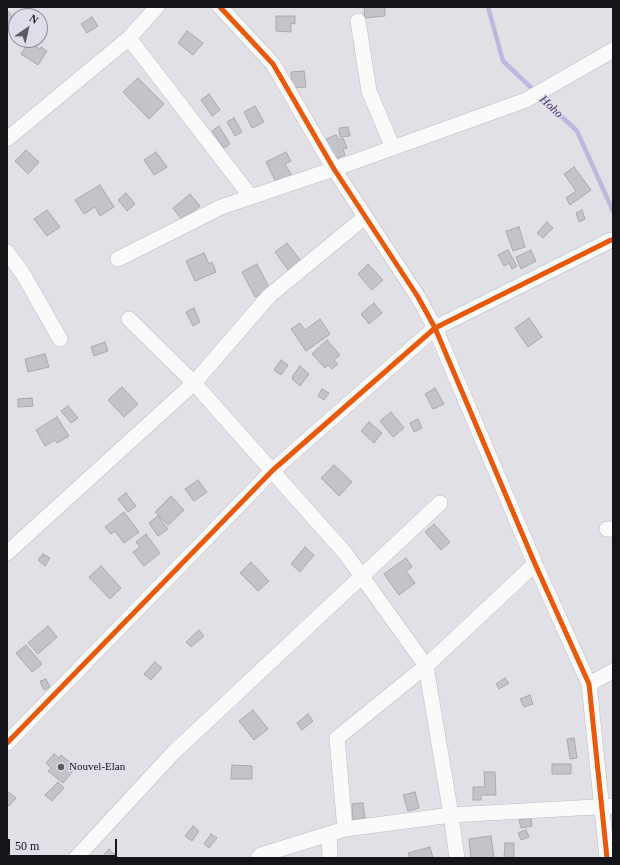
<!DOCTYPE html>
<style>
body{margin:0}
#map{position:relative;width:620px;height:865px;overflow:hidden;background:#e1e0e7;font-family:Georgia,serif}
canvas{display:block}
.frame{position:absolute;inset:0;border:8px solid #151419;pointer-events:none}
.north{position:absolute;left:8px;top:8px;width:40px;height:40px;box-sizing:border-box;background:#dfddea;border:1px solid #8e8d96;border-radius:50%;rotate:34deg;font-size:11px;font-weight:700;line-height:16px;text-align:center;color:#151419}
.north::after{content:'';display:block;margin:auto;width:14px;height:18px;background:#5c5b61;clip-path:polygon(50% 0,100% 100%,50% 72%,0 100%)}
.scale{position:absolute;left:8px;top:839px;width:109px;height:18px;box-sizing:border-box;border:2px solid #151419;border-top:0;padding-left:5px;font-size:12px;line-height:14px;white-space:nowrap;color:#151419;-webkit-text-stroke:3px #dfddea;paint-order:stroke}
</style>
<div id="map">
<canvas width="620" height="865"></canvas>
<div class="frame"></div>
<div class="north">N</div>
<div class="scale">50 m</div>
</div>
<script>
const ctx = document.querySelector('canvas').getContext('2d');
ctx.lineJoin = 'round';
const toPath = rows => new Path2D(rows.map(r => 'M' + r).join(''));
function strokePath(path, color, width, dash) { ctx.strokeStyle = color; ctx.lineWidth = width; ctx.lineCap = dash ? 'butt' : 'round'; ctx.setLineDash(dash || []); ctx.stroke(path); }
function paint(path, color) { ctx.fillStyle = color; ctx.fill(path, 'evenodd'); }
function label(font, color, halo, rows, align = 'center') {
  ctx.font = font + ' Georgia,serif'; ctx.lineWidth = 3; ctx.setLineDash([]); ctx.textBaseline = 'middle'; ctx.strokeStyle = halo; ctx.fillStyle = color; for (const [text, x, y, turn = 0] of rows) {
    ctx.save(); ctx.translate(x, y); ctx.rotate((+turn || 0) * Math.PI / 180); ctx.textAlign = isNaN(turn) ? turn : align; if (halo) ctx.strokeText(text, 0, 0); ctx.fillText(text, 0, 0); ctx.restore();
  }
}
strokePath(toPath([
 [488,7,503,61,577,131,613,211]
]), '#c0b7de', 4.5);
const building = toPath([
 [364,7,385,7,385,16,365,18,364,7],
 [7,10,14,20,7,25,7,10],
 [276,16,295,16,295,24,291,23,291,32,276,31,276,16],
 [92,17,98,26,87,33,81,24,92,17],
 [187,31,203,43,193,55,178,43,187,31],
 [29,42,40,49,41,47,47,51,38,65,21,54,29,42],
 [304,71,306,87,292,88,291,72,304,71],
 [138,78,164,104,149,119,123,92,138,78],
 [209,94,220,110,212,116,201,100,209,94],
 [255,106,264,122,252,128,244,112,255,106],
 [234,118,242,132,235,136,227,122,234,118],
 [219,126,230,144,224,148,212,131,219,126],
 [348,127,350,136,340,137,339,128,348,127],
 [336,135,339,140,343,138,347,148,343,149,345,155,335,159,326,139,336,135],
 [26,150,39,162,28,174,15,161,26,150],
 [156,152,167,167,154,175,144,160,156,152],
 [286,152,291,161,285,164,292,176,277,184,266,162,286,152],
 [574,167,591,190,570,205,566,198,576,191,564,174,574,167],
 [100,185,114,207,100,216,95,207,84,214,75,200,100,185],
 [126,193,135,204,127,211,118,200,126,193],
 [190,194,200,206,182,220,173,208,190,194],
 [47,210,60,227,47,236,34,219,47,210],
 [582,210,585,219,579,222,576,213,582,210],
 [547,222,553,228,543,238,537,233,547,222],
 [519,227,525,247,513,251,506,231,519,227],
 [287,243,301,261,288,270,275,252,287,243],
 [508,250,517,266,512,269,509,263,504,266,498,255,508,250],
 [531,250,536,261,521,269,516,257,531,250],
 [204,253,209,264,212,262,216,272,195,281,186,261,204,253],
 [257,264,270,289,255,297,242,272,257,264],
 [368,264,383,280,372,290,358,274,368,264],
 [374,303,382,313,369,324,361,314,374,303],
 [194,308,200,322,193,326,186,312,194,308],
 [529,318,542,337,528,347,515,328,529,318],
 [320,319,330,334,306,351,291,329,300,323,305,330,320,319],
 [327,340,340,355,334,360,338,364,332,369,328,365,325,368,312,354,327,340],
 [105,342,108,351,94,356,91,347,105,342],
 [45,354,49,367,28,372,25,359,45,354],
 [281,360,288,365,281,375,274,370,281,360],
 [300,366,309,374,300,386,292,379,294,378,292,377,300,366],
 [122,387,138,404,124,417,108,400,122,387],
 [435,388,444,404,433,409,425,394,435,388],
 [322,389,329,393,324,400,318,396,322,389],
 [32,398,33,406,18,407,18,399,32,398],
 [68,406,78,418,71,423,61,411,68,406],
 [391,412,404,428,393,437,380,421,391,412],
 [57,417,69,436,57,443,55,440,45,446,36,430,57,417],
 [418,419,422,428,414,432,410,423,418,419],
 [369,422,382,433,374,443,361,431,369,422],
 [334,465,352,482,339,496,321,478,334,465],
 [198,480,207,492,194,501,185,489,198,480],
 [126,493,136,506,128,512,118,499,126,493],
 [171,496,184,510,168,525,155,512,171,496],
 [124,512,139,532,124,543,115,531,111,534,105,527,124,512],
 [158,516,168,529,158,536,149,523,158,516],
 [434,524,450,542,441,550,425,532,434,524],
 [146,534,160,553,144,566,133,552,140,547,136,542,146,534],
 [305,547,314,555,300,572,291,564,305,547],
 [43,554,50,558,45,566,38,560,43,554],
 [406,558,412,567,406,571,415,583,399,595,384,574,406,558],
 [251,562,269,581,258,591,240,573,251,562],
 [101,566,121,588,110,599,89,577,101,566],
 [48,626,57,637,38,654,28,643,48,626],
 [199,630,204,636,191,647,186,642,199,630],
 [26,645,42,664,32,672,16,653,26,645],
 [155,662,162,668,151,680,144,674,155,662],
 [505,678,509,683,499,689,496,684,505,678],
 [46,679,50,687,44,690,40,681,46,679],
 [530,695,533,704,524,707,520,699,530,695],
 [253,710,268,729,254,740,239,721,253,710],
 [308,714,313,721,302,730,297,723,308,714],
 [574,738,577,758,570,759,567,739,574,738],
 [54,754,59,758,61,755,76,767,63,783,48,771,51,768,46,763,54,754],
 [552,764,571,764,571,774,552,774,552,764],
 [232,765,252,766,252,779,231,779,232,765],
 [484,772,495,772,496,795,481,795,481,800,473,800,473,787,485,787,484,772],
 [58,782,64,788,52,801,45,795,58,782],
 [7,791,16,798,9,806,7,804,7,791],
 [415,792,419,808,408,811,403,795,415,792],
 [363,803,365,818,353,820,352,804,363,803],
 [531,818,532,826,521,828,519,820,531,818],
 [193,826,199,831,192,841,185,836,193,826],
 [526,830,529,837,521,840,518,833,526,830],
 [211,834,217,838,209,848,204,844,211,834],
 [491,836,494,858,471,858,469,839,491,836],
 [505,843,514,843,514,858,504,858,505,843],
 [430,847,433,858,410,858,408,853,430,847],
 [109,849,119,858,101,858,109,849]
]);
paint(building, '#c4c3c9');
strokePath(building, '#a9a9ae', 1);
const minor = toPath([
 [220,7,273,64,334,169,418,297,435,328,535,564,589,684,607,858],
 [358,21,369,91,393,148],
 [129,38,251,197],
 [7,139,129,38,157,7],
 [7,252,23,274,60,339],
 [118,259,221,207,334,169,526,100,613,50],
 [129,319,194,383,345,553,426,666,451,815,457,858],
 [607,529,613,529],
 [7,553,194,383,269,296,365,217],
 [589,684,613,671],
 [7,743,273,470,435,328,611,240],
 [345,829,337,738,426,666,535,564],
 [329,834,330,858],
 [76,858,173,753,440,503],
 [258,858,261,855,345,829,451,815,613,806]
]);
strokePath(minor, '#bdbcc1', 16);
strokePath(minor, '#fafafb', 15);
strokePath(toPath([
 [220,7,273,64,334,169,418,297,435,328,535,564,589,684,607,858],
 [7,743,273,470,435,328,611,240]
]), '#e8590c', 5);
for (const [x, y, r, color] of [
 [61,767,4,"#5c5b61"]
]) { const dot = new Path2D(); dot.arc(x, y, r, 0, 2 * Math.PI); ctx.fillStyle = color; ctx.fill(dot); strokePath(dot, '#dfddea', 1.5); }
label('11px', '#151419', '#dfddea', [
 ["Nouvel-Elan",69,767]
], 'left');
label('italic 12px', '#402b69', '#dfddea', [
 ["Hoho",551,107,43]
]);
</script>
